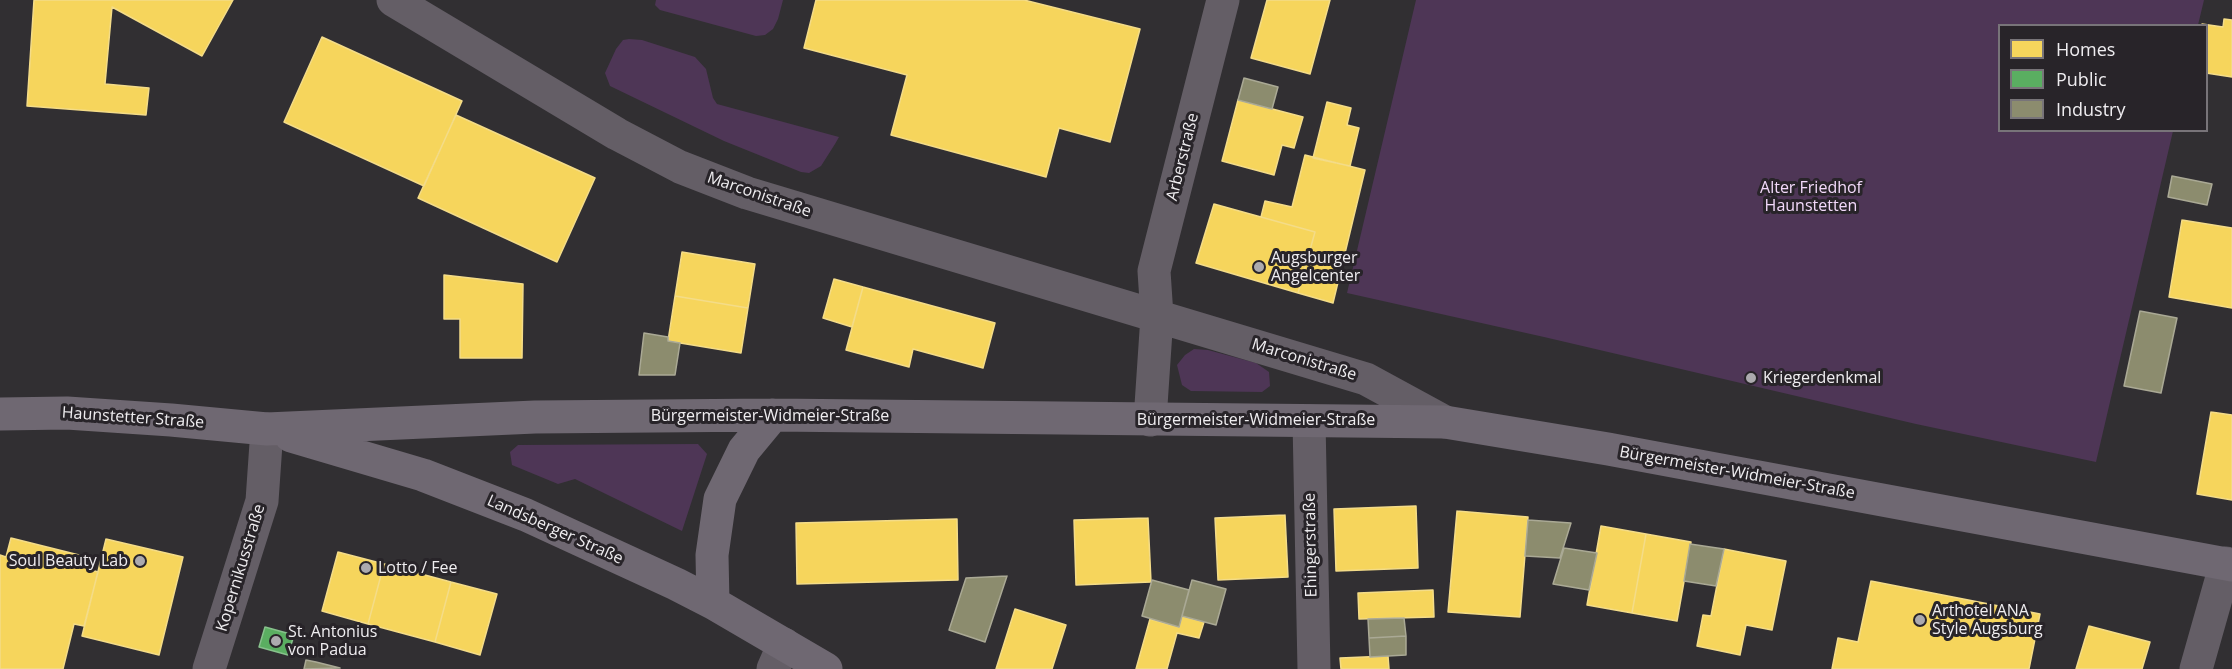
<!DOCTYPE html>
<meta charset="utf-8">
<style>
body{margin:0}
#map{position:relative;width:2232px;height:669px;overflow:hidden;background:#312f32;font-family:"Open Sans",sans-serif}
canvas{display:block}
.legend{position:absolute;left:1998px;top:24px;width:210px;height:108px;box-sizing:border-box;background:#282429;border:2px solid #787479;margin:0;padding:8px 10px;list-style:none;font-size:18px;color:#efedf0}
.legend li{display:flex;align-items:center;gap:12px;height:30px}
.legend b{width:30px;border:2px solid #787479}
</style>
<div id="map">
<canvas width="2232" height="669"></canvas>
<ul class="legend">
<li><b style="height:16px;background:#f6d55c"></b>Homes</li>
<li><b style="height:16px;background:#5aae61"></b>Public</li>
<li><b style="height:16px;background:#8c8c6e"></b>Industry</li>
</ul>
</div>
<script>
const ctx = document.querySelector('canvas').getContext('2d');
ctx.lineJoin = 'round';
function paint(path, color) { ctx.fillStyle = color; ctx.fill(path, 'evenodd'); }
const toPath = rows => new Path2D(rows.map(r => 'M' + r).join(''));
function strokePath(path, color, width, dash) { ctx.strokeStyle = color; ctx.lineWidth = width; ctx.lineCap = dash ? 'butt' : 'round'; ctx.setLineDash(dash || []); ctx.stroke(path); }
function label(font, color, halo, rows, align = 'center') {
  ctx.font = font + ' "Open Sans",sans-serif'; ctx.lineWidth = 6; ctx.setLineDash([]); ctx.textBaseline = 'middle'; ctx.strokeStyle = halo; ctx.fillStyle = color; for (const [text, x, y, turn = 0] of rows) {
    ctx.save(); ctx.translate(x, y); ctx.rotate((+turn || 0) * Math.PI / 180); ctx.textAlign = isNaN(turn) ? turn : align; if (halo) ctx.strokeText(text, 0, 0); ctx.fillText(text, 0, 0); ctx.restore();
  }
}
paint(toPath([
 [656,0,783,0,778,19,773,29,765,35,756,36,660,10,655,5],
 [1416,0,2204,0,2198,25,2000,26,2000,130,2173,131,2096,462,1916,424,1544,337,1347,293],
 [629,39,642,40,695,57,706,69,713,98,717,104,839,137,835,144,821,166,809,173,801,172,724,141,610,86,605,73,616,49,623,40],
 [1194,349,1208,350,1256,363,1269,372,1270,386,1262,392,1191,391,1182,385,1177,365,1185,355],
 [698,444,707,454,682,531,575,479,558,484,512,465,510,452,518,445]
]), '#4e3656');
const homes = toPath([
 [34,0,233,0,202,56,112,7,105,84,149,88,146,115,27,106,34,0],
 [816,0,1024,0,1140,29,1110,142,1059,128,1046,177,891,135,907,75,804,48,816,0],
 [1267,0,1330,0,1310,74,1251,58,1267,0],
 [2224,19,2232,20,2232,77,2206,73,2206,26,2201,26,2202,24,2223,27,2224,19],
 [322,37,462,101,424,186,284,122,322,37],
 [1238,100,1303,117,1294,148,1282,145,1274,175,1222,161,1238,100],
 [1327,102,1351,108,1347,125,1359,128,1350,166,1313,158,1327,102],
 [456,115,595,178,557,262,418,198,456,115],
 [1305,155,1365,170,1333,303,1298,293,1315,232,1261,217,1265,201,1292,207,1305,155],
 [1214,204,1315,232,1298,293,1196,263,1214,204],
 [2182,220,2232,228,2232,308,2169,297,2182,220],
 [682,252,755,264,748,308,675,296,682,252],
 [444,275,523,284,522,358,460,358,460,319,444,319,444,275],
 [834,279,863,287,852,327,823,318,834,279],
 [863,287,995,323,983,368,913,349,909,367,846,350,863,287],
 [675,296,748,308,741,353,668,341,675,296],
 [2211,412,2232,415,2232,500,2197,494,2211,412],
 [1416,506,1418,568,1336,571,1334,509,1416,506],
 [1457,511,1528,517,1520,617,1448,612,1457,511],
 [1285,515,1288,577,1218,580,1215,518,1285,515],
 [1148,518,1151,582,1076,585,1074,520,1148,518],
 [957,519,958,580,797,584,796,523,957,519],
 [1601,526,1646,534,1632,613,1587,605,1601,526],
 [1646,534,1691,542,1677,621,1632,613,1646,534],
 [11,538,91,558,88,569,98,572,84,626,74,624,63,669,0,669,0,555,6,557,11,538],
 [106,539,183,557,159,655,82,636,106,539],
 [1724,549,1786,561,1772,630,1746,625,1740,655,1697,646,1703,615,1711,616,1724,549],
 [338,552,384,564,368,624,322,611,338,552],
 [384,564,451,582,435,642,368,624,384,564],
 [1871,581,2040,614,2029,669,1832,669,1838,638,1858,642,1871,581],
 [451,582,497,594,480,655,435,642,451,582],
 [1433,590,1434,617,1359,619,1358,593,1433,590],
 [1015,609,1066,625,1052,669,996,669,1015,609],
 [1182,616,1204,622,1199,638,1177,633,1167,669,1136,669,1150,619,1179,627,1182,616],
 [2089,626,2150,642,2142,669,2076,669,2089,626],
 [1388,656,1389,669,1341,669,1340,658,1388,656]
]);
paint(homes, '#f6d55c');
strokePath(homes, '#f4dc88', 1.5);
const public = toPath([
 [265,627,294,635,288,655,259,647,265,627]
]);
paint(public, '#5aae61');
strokePath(public, '#87c18c', 1.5);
const industry = toPath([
 [1244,78,1278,87,1272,109,1238,100,1244,78],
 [2172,176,2212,184,2207,205,2168,197,2172,176],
 [2140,311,2177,318,2161,393,2124,386,2140,311],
 [644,333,668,337,668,341,680,343,675,375,639,375,644,333],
 [1528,520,1571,523,1560,558,1525,556,1528,520],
 [1690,544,1724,549,1716,586,1684,581,1690,544],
 [1564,548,1597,553,1589,590,1553,584,1564,548],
 [1007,576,985,642,949,630,966,578,1007,576],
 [1152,580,1189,590,1179,627,1142,616,1152,580],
 [1192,580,1226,589,1216,625,1182,616,1192,580],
 [1404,618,1406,636,1369,638,1368,619,1404,618],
 [1406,636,1406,655,1370,657,1369,638,1406,636],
 [306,660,316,662,340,668,304,669,306,660]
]);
paint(industry, '#8c8c6e');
strokePath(industry, '#aaa995', 1.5);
strokePath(toPath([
 [393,0,617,134,680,167,747,193,1366,379,1445,422],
 [1150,420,1157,316,1154,271,1223,0],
 [1309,421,1314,669],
 [209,669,262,501,267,429],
 [773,669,784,644],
 [2196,669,2226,563]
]), '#645e66', 33);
strokePath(toPath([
 [0,414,67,413,171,420,267,429,535,417,773,415,1445,422,1608,449,2232,565],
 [291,436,423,475,526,515,676,584,713,603,826,669],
 [713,603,712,555,720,499,744,450,773,415]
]), '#6f6872', 33);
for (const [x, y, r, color] of [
 [1259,267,6,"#acaaae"],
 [1751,378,6,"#acaaae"],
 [140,561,6,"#acaaae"],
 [366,568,6,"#acaaae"],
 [1920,620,6,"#acaaae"],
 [276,641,6,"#acaaae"]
]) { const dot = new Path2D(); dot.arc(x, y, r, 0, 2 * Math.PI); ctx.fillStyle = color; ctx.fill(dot); strokePath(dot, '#282429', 2); }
label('16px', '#efedf0', '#282429', [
 ["Arberstraße",1183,157,-76],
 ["Marconistraße",759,195,19],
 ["Marconistraße",1304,360,17],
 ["Bürgermeister-Widmeier-Straße",770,416],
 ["Haunstetter Straße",133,418,4],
 ["Bürgermeister-Widmeier-Straße",1256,420],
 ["Bürgermeister-Widmeier-Straße",1737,473,10],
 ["Landsberger Straße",555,530,24],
 ["Ehingerstraße",1311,545,-91],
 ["Kopernikusstraße",241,568,-73]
]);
label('16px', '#f2d9fa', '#282429', [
 ["Alter Friedhof",1811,188],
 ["Haunstetten",1811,206]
]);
label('16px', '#efedf0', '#282429', [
 ["Augsburger",1271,258],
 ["Angelcenter",1271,276],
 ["Kriegerdenkmal",1763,378],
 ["Soul Beauty Lab",128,561,"right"],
 ["Lotto / Fee",378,568],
 ["Arthotel ANA",1932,611],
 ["Style Augsburg",1932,629],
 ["St. Antonius",288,632],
 ["von Padua",288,650]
], 'left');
</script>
